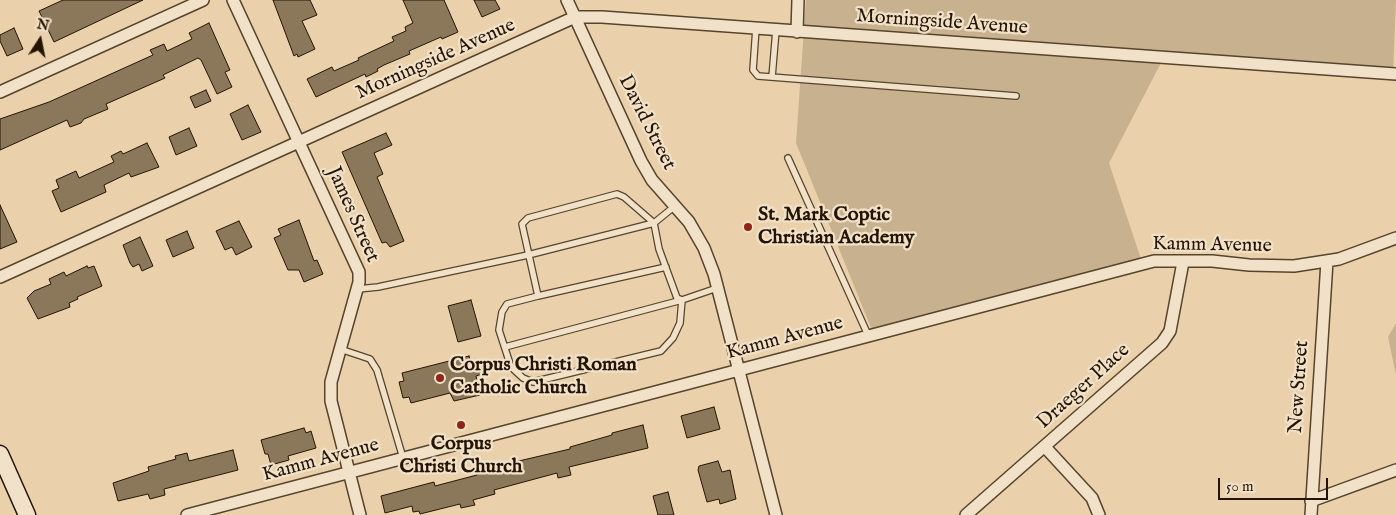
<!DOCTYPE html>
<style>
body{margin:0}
#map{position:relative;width:1396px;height:515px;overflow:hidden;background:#ead1ab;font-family:"IM FELL English",serif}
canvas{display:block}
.north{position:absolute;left:15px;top:15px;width:50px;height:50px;-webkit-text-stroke:4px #f1e1c8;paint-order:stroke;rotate:11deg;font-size:14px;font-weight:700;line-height:20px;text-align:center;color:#241502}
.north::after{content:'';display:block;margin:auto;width:18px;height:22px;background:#241502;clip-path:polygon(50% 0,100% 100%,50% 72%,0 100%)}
.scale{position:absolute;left:1218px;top:478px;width:110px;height:22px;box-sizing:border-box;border:2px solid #241502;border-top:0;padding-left:6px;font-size:15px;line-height:18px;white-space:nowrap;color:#241502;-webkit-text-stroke:4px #f1e1c8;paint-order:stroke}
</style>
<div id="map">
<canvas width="1396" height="515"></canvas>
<div class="north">N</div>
<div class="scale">50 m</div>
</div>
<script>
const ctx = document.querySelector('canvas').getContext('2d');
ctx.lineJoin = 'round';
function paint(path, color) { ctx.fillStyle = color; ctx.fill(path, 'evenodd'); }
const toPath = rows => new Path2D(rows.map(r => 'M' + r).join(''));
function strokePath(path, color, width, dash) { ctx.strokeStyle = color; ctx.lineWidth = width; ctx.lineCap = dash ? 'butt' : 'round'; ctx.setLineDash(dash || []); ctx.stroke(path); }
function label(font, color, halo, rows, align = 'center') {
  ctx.font = font + ' "IM FELL English",serif'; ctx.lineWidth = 4.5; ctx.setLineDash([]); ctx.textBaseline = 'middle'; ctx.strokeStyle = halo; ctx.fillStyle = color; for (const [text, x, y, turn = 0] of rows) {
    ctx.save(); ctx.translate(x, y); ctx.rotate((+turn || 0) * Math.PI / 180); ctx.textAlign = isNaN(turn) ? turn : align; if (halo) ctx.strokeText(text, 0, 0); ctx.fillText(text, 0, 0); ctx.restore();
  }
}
paint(toPath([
 [806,0,1396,0,1393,74,1163,59,1109,163,1143,265,874,335,796,143],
 [1396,323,1396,375,1388,337]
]), '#c8b18e');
const building = toPath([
 [63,0,143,0,54,42,39,11,63,0],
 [273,0,310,0,317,15,302,21,315,49,298,57,297,54,294,56,273,0],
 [403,0,444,0,458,32,442,39,441,37,409,51,410,54,384,65,377,69,378,71,366,77,365,74,316,97,307,79,332,67,334,71,359,60,358,58,394,41,392,37,406,31,405,27,413,23,403,0],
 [474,0,495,0,500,9,482,17,474,0],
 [209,23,230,70,225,72,232,87,217,94,201,60,198,58,163,75,165,78,106,104,108,109,84,119,81,123,70,127,67,120,0,150,0,119,49,102,153,55,150,50,164,44,167,51,192,39,189,33,209,23],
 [14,28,23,49,7,56,0,41,0,35,14,28],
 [206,90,211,101,195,108,190,97,206,90],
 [248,105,261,132,242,140,230,114,248,105],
 [189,128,197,146,176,155,169,137,189,128],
 [386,133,392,145,374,153,383,174,377,177,404,241,390,247,386,242,382,243,342,152,386,133],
 [147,143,159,167,131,177,129,173,104,185,106,192,61,212,52,191,59,188,56,180,76,171,79,178,114,162,111,156,121,151,123,154,147,143],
 [0,205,17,242,0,249,0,205],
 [299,220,314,261,317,260,323,274,304,282,299,270,288,270,274,238,281,235,278,229,299,220],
 [239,221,252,247,236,255,232,247,225,250,216,231,239,221],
 [187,231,194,248,173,257,166,240,187,231],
 [140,237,153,266,142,271,139,264,133,267,130,263,123,245,140,237],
 [87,266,88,268,94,266,102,286,77,297,78,299,69,303,70,307,38,319,27,298,34,291,51,284,49,279,64,272,66,276,87,266],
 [471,300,481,336,458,342,448,306,471,300],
 [469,356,471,363,482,361,485,373,476,376,480,395,454,401,450,393,411,403,409,397,403,398,399,382,404,381,402,373,469,356],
 [714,407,720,429,687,438,681,416,714,407],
 [643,425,648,448,569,467,571,475,558,478,557,473,494,490,495,494,473,500,475,505,461,508,460,504,420,514,419,511,413,512,412,506,385,513,381,496,434,482,435,486,477,475,476,471,570,449,570,447,612,435,612,433,643,425],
 [304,428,306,433,311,431,316,448,288,456,289,460,271,465,268,454,265,454,261,440,304,428],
 [233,450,238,470,164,489,165,495,150,499,148,494,118,501,113,483,149,471,148,467,176,459,175,456,187,453,189,461,233,450],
 [718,461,722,472,730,470,736,499,720,504,719,499,707,502,698,470,699,466,718,461],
 [668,492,674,515,658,515,653,496,668,492]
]);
paint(building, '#8b775a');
strokePath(building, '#241502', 1);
const lane = toPath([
 [756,28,753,70,758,76,1016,96],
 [772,77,776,30],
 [788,158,868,335],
 [358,289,378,287,528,255,654,223,675,206],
 [538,296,666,267],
 [505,347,682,300,680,323,673,338,661,351,533,382,523,378,511,367,499,330,502,312,507,304,538,296,522,224,528,218,617,194,624,197,654,223,659,249,677,298,682,300,717,288],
 [340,349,370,359,377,370,403,458]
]);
const street = toPath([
 [233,0,359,272,359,282,331,382,331,401,360,515],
 [567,0,641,161,652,180,689,222,704,248,714,274,776,515],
 [797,32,798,0],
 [0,92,203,0],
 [0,277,575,17,602,17,1396,74],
 [1045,447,1092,498,1099,515],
 [1311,501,1396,470],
 [187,515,1154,261,1212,261,1249,265,1294,266,1339,259,1396,238],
 [966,515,1162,343,1170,331,1183,262],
 [1311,515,1327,261]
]);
const secondary = toPath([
 [0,454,27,515]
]);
strokePath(lane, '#56442c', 8);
strokePath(street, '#56442c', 14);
strokePath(secondary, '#241502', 19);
strokePath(lane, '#f1e1c8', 5.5);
strokePath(street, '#f1e1c8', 11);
strokePath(secondary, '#f1e1c8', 16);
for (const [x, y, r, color] of [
 [748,227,5,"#8f2418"],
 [440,378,5,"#8f2418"],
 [461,425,5,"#8f2418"]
]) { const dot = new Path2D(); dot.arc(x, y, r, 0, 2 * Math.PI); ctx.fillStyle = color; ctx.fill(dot); strokePath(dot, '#f1e1c8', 2); }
label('20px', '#241502', '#f1e1c8', [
 ["Morningside Avenue",942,23,4],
 ["Morningside Avenue",436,60,-24],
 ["David Street",646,123,63],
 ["James Street",352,215,66],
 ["Kamm Avenue",1212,246,1],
 ["Kamm Avenue",785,339,-15],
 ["Draeger Place",1084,387,-42],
 ["New Street",1300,387,-86],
 ["Kamm Avenue",321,461,-15]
]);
label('bold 20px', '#241502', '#f1e1c8', [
 ["St. Mark Coptic",758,216],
 ["Christian Academy",758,239],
 ["Corpus Christi Roman",450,366],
 ["Catholic Church",450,389],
 ["Corpus",461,445,"center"],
 ["Christi Church",461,468,"center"]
], 'left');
</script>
